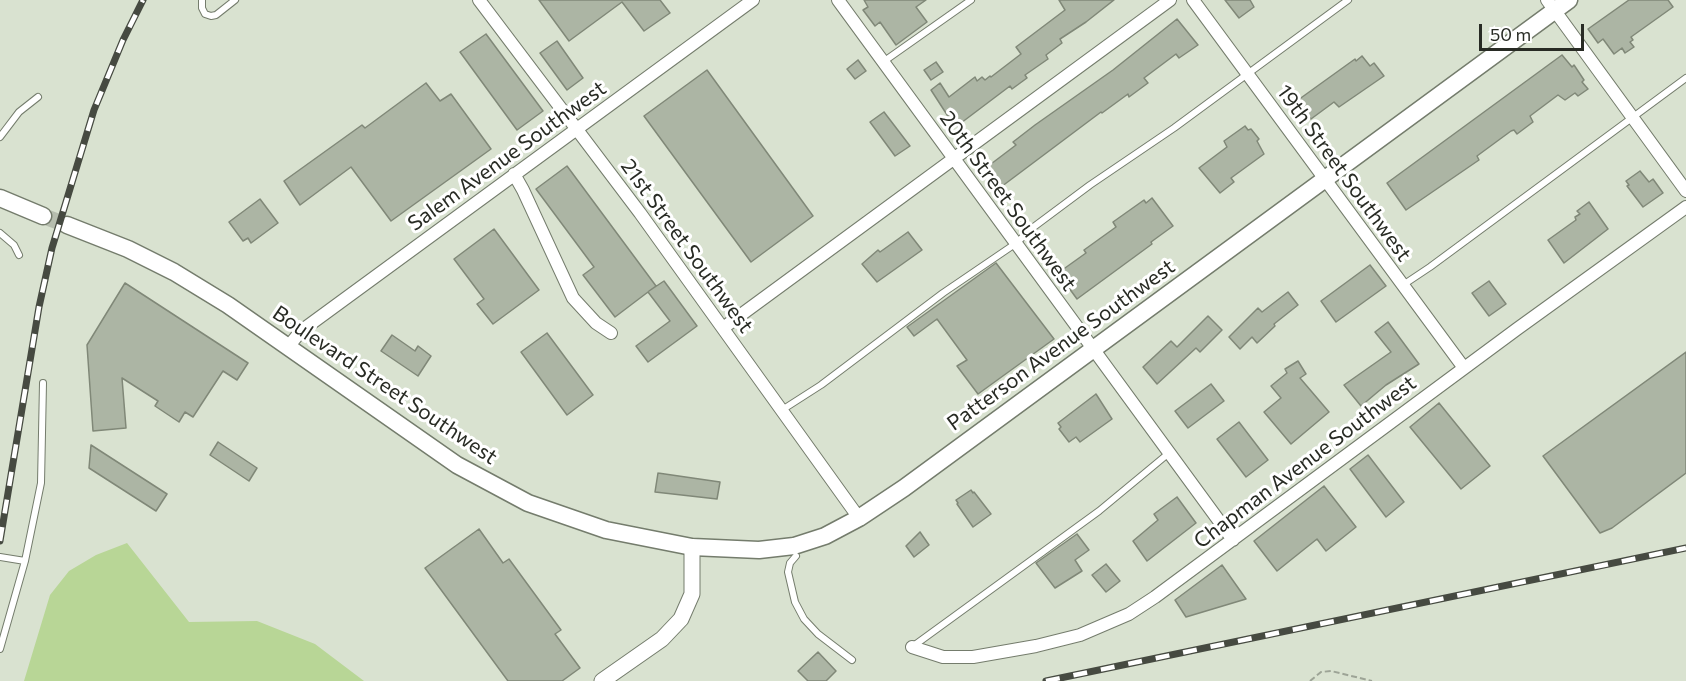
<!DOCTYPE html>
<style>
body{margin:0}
#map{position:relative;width:1686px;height:681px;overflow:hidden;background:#d9e2d0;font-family:Commissioner,sans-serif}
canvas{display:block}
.scale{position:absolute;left:1479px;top:24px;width:105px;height:27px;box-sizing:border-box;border:3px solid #282b24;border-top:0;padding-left:8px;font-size:18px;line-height:21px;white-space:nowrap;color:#282b24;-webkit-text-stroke:4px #fff;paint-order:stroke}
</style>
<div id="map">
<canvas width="1686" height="681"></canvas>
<div class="scale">50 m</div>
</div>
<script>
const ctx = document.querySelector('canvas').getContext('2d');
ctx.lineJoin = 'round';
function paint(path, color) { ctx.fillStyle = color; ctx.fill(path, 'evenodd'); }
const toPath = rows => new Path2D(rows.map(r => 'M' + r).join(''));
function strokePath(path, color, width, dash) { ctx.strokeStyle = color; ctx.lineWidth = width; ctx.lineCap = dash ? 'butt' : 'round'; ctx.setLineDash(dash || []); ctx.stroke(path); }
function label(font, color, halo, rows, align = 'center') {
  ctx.font = font + ' Commissioner,sans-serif'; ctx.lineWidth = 6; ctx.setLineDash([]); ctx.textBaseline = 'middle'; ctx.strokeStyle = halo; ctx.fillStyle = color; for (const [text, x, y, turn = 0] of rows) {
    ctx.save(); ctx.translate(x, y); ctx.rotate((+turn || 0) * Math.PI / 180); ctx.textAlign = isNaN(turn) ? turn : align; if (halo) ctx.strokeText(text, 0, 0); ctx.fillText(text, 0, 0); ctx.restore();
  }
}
paint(toPath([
 [127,543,189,622,257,621,315,644,364,681,24,681,50,595,69,571,96,555]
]), '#b8d696');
const building = toPath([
 [539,0,660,0,670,13,644,31,622,2,569,41,539,0],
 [864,0,926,0,916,7,927,22,896,45,880,22,875,26,863,10,868,7,864,0],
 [1059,0,1114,0,1086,22,1060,39,1062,43,1046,55,1048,59,1025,75,1027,78,1012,89,1010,86,957,126,953,124,931,90,940,83,949,97,975,77,977,81,982,77,985,80,990,76,991,77,1021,54,1016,47,1065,10,1059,0],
 [1225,0,1250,0,1254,7,1239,18,1225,0],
 [1629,0,1668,0,1673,7,1631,37,1633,40,1630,42,1634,47,1625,53,1622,48,1614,54,1603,39,1598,43,1588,29,1629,0],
 [1177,19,1198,45,1179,58,1176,54,1144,78,1148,83,1129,97,1128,94,1102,113,1101,112,1001,187,987,167,1016,145,1013,142,1035,125,1113,70,1177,19],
 [486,34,543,111,517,130,460,52,486,34],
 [557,41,583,78,567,90,540,53,557,41],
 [1562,55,1572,67,1574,65,1584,80,1582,82,1588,89,1578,96,1575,93,1565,100,1558,95,1530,116,1533,122,1517,134,1514,130,1511,131,1477,156,1479,160,1406,210,1387,183,1562,55],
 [1362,56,1370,66,1374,63,1384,76,1339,107,1334,102,1311,119,1298,100,1355,59,1356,61,1362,56],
 [858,60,866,71,855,79,847,69,858,60],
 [936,62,943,72,931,80,924,70,936,62],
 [707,70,813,216,751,262,644,116,707,70],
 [426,83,440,101,451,94,491,149,391,221,351,167,300,205,284,181,362,125,365,128,426,83],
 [884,112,910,146,895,156,870,122,884,112],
 [1245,126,1248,130,1251,129,1259,139,1257,141,1264,154,1231,178,1234,182,1220,193,1199,168,1227,147,1224,141,1245,126],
 [567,166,656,286,649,291,664,281,697,326,648,362,636,346,670,321,648,292,615,317,583,275,594,267,536,189,567,166],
 [1640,171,1649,182,1653,179,1663,193,1643,207,1627,186,1629,185,1626,181,1640,171],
 [1152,198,1173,226,1151,242,1152,244,1077,299,1058,273,1086,253,1084,250,1116,227,1113,222,1144,200,1146,203,1152,198],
 [260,199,278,223,251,243,248,238,243,241,229,222,260,199],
 [1589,202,1608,229,1564,263,1548,240,1576,220,1575,217,1580,214,1577,211,1589,202],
 [494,229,539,290,493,324,477,304,484,299,454,259,494,229],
 [908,232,922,250,877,282,862,264,878,250,880,252,908,232],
 [996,263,1054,339,978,394,957,366,967,360,937,319,914,336,907,327,996,263],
 [1370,265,1386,286,1336,322,1321,301,1370,265],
 [1489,281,1506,304,1489,316,1472,293,1489,281],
 [125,283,248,363,237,380,223,371,193,417,185,412,179,422,155,406,158,401,122,378,126,428,93,431,87,345,125,283],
 [1288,292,1298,305,1274,324,1275,326,1257,343,1252,337,1240,349,1229,337,1258,308,1262,312,1288,292],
 [1208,316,1222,330,1200,352,1196,348,1157,384,1143,367,1171,341,1177,347,1208,316],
 [1388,322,1419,364,1386,385,1361,406,1344,385,1391,352,1375,332,1388,322],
 [547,333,593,395,567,415,521,352,547,333],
 [392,335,415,351,418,346,431,356,418,376,381,351,392,335],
 [1686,352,1686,473,1612,528,1600,533,1543,456,1686,352],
 [1298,361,1306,374,1300,378,1329,412,1291,444,1264,412,1281,398,1271,386,1287,373,1285,369,1298,361],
 [1211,384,1224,401,1188,428,1175,411,1211,384],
 [1096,394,1112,419,1080,442,1076,437,1069,442,1059,429,1061,427,1058,423,1096,394],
 [1439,403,1490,466,1461,489,1410,427,1439,403],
 [1239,422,1268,460,1246,477,1217,439,1239,422],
 [218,442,257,468,249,481,210,455,218,442],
 [91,445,167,494,156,511,89,468,91,445],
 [1368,455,1404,502,1386,517,1350,469,1368,455],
 [658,473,720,482,717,499,655,492,658,473],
 [1324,486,1356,527,1326,551,1317,539,1277,571,1254,541,1324,486],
 [971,490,973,493,974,492,991,514,973,527,957,504,958,503,956,500,971,490],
 [1177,497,1196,523,1147,561,1133,541,1158,520,1154,514,1177,497],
 [479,529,503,563,509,559,561,630,555,634,580,668,562,681,508,681,425,568,479,529],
 [920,532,929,545,914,557,906,546,920,532],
 [1077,534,1089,550,1075,560,1082,571,1055,588,1036,563,1077,534],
 [1106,564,1120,581,1106,592,1092,575,1106,564],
 [1222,565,1246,599,1186,617,1175,600,1222,565],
 [818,652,836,671,826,681,808,681,798,671,818,652]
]);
paint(building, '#acb5a4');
strokePath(building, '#808878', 1.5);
strokePath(toPath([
 [43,216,67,225]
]), '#b6bdae', 16, [16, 8]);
const service = toPath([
 [202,0,202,8,205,14,211,16,216,15,235,0],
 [883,62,971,0],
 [0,137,19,112,38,97],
 [0,233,14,245,19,255],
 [1403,285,1430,267,1686,78],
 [782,410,821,385,943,293,1015,244,1035,226,1090,185,1174,128,1348,0],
 [796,556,790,563,788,572,795,602,804,619,818,634,852,660],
 [0,557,25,561],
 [912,647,1099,511,1169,453],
 [0,649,25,561,41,483,43,383]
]);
const minor = toPath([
 [479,0,640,213,859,518],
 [838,0,1233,540],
 [1193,0,1464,368],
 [1547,0,1686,191],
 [514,174,523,190,573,298,596,323,611,333],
 [723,328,1170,0],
 [288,347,301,331,753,0],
 [912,647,943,657,973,657,1036,646,1080,635,1129,614,1155,597,1517,329,1686,207]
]);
const tertiary = toPath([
 [602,681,662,639,681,619,692,594,692,547]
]);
const secondary = toPath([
 [0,198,43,216],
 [67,225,128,249,174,272,228,305,457,465,528,503,606,530,692,547,759,550,794,546,825,536,859,518,904,488,1569,0]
]);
strokePath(service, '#747c6c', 8);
strokePath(minor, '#747c6c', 14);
strokePath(tertiary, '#747c6c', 17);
strokePath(secondary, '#747c6c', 19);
strokePath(toPath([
 [1310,681,1321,672,1331,671,1372,681]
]), '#9da496', 2, [6, 3]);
strokePath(service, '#fff', 6);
strokePath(minor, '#fff', 12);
strokePath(tertiary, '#fff', 15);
strokePath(secondary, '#fff', 16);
const rail = toPath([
 [0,541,39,307,52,248,94,110,123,40,143,0],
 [1046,681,1686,548]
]);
strokePath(rail, '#464a41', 7);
strokePath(rail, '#fff', 4.5, [14]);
label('21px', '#282b24', '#fff', [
 ["Salem Avenue Southwest",507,156,-36],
 ["19th Street Southwest",1344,173,54],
 ["20th Street Southwest",1008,201,54],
 ["21st Street Southwest",687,246,54],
 ["Patterson Avenue Southwest",1061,345,-36],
 ["Boulevard Street Southwest",385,385,34],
 ["Chapman Avenue Southwest",1305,462,-37]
]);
</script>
